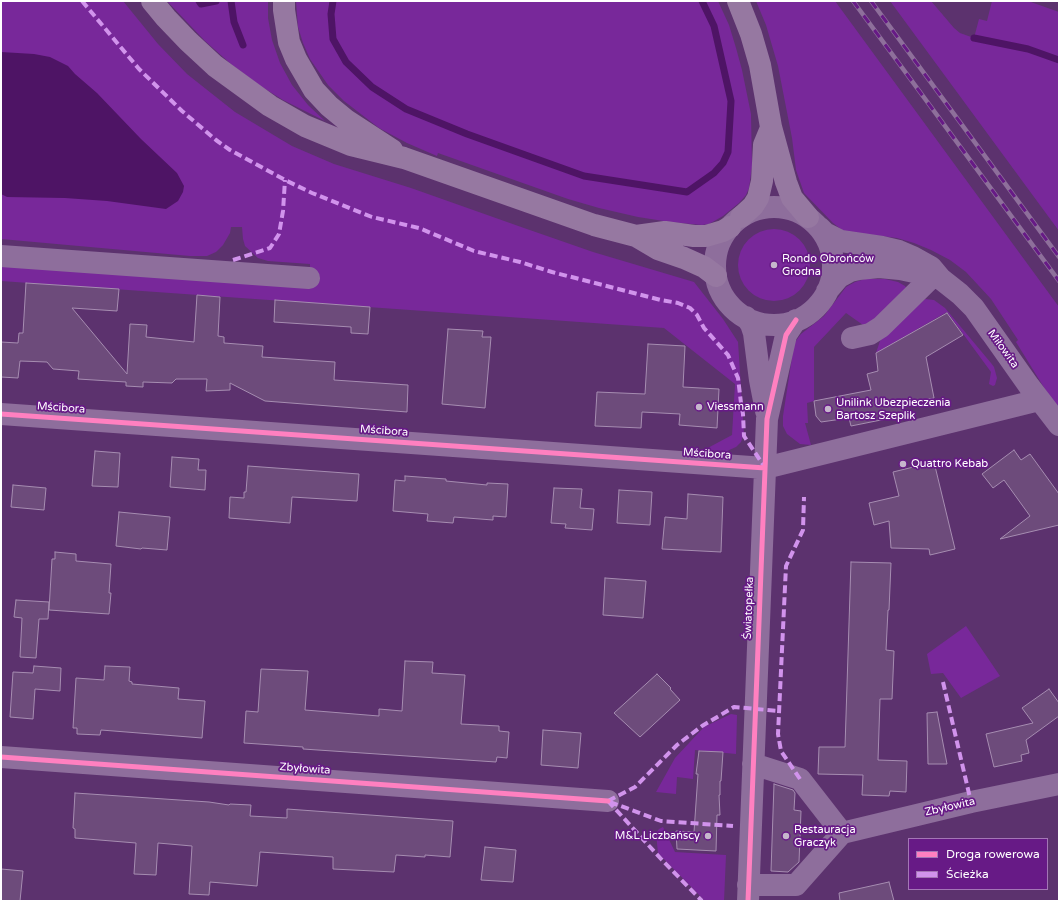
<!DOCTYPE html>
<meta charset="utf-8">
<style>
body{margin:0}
#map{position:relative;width:1060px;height:902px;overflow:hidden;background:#5c326e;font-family:"Varela Round",sans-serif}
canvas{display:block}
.frame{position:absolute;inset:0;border:2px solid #fff;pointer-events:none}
.legend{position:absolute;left:908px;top:838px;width:140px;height:52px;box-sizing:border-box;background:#671a86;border:1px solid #a476b6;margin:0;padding:5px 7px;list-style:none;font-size:12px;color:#fff}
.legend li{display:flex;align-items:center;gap:8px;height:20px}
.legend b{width:20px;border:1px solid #a476b6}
</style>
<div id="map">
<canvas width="1060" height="902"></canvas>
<div class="frame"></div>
<ul class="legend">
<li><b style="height:5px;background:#ff80c0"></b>Droga rowerowa</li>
<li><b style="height:5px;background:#d193ec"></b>Ścieżka</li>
</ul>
</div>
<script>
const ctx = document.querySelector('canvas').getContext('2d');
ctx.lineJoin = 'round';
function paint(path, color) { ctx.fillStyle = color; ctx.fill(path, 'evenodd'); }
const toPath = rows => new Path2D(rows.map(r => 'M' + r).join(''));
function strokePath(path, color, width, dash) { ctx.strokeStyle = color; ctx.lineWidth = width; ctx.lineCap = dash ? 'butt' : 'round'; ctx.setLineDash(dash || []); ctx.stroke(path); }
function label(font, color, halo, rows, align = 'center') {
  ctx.font = font + ' "Varela Round",sans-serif'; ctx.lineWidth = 3.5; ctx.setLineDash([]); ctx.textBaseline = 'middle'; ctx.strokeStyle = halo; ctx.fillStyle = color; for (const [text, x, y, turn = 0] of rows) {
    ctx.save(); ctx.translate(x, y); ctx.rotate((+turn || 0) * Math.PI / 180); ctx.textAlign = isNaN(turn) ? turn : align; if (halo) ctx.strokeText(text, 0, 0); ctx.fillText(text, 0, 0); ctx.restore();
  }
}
paint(toPath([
 [1,1,123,1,158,44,187,74,235,112,292,146,334,164,411,188,524,228,593,252,694,282,723,319,738,342,744,434,741,442,736,447,727,451,704,450,732,435,735,384,664,328,1,281,1,263,309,286,310,264,268,261,258,258,245,246,243,239,242,227,231,227,230,233,223,245,216,252,207,256,190,256,1,239],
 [167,1,268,1,268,18,272,40,280,63,292,85,308,105,325,121,283,100,262,87,232,65,205,41],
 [296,1,718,1,729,25,736,48,742,70,751,114,752,167,749,188,746,195,739,203,723,216,709,224,702,225,670,222,638,217,599,208,568,199,438,153,437,156,407,143,379,128,344,101,328,85,310,59,303,43,298,27],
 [756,1,835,1,1059,307,1059,412,1016,342,1018,340,991,299,966,272,950,260,931,250,914,243,897,238,848,232,842,230,833,223,804,193,796,170,792,138,778,66,766,25],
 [890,1,931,1,954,28,960,33,974,38,979,19,987,21,992,1,1028,1,1059,12,1059,231],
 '738 265a36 36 0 1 1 72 0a36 36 0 1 1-72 0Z',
 [865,279,885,279,898,282,905,286,907,289,881,322,863,325,846,313,814,347,814,401,807,403,808,423,805,423,811,445,800,444,787,434,783,426,783,416,793,351,795,342,801,334,824,316,846,287,855,282],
 [925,299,934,300,945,308,991,363,994,367,997,378,995,385,993,386,989,384,991,372,947,312,876,353,880,341,885,333],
 [966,626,1000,676,961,698,943,673,931,674,927,654],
 [731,714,737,715,736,754,695,750,693,779,677,777,676,794,656,792,675,758,704,727],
 [663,827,675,852,726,855,724,901,705,901,658,853,656,833,659,829]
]), '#78289a');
paint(toPath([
 [1,52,34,54,50,57,68,66,75,74,97,93,141,139,177,173,184,186,183,192,178,201,166,209,107,201,65,198,7,197,1,194]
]), '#4e1465');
strokePath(toPath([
 [199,1,201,4,216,1],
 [231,1,234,22,243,45],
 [333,1,331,14,333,39,346,62,372,87,406,109,467,134,584,176,687,192,714,173,723,163,728,152,731,101,714,26,702,1],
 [974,38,1028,49,1059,60]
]), '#4e1465', 7);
const building = toPath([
 [26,283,119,289,117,311,72,308,127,374,130,324,147,325,146,337,194,342,197,295,220,297,218,336,224,337,224,343,263,346,262,357,335,362,334,380,408,385,407,412,265,401,230,383,230,390,206,391,207,379,176,379,172,383,143,382,143,387,126,386,126,382,78,379,79,371,53,369,47,362,20,361,18,378,1,377,1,342,18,343,19,333,23,333,26,283],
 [275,300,370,307,368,334,351,333,351,327,274,322,275,300],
 [947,313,963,335,926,357,934,398,902,404,904,415,886,419,851,426,849,418,821,422,816,416,814,401,871,390,867,374,878,371,876,353,947,313],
 [448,329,483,331,482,337,491,337,485,408,442,404,448,329],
 [648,344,685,346,683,387,719,389,717,428,679,425,680,414,642,412,641,428,595,426,597,392,645,394,648,344],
 [1014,450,1021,460,1030,454,1059,494,1059,525,1000,539,1030,516,1004,480,993,488,982,474,1014,450],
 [95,451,120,453,118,487,92,486,95,451],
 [172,457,199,459,198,470,206,470,205,490,170,487,172,457],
 [934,462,955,549,930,555,929,549,891,548,889,521,874,525,869,503,899,496,893,472,934,462],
 [248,466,359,474,357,501,292,497,290,523,229,518,230,497,244,498,244,492,246,492,248,466],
 [405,476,446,479,446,481,487,485,487,483,508,484,506,517,493,516,493,520,454,517,453,523,427,521,428,514,393,511,395,480,405,481,405,476],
 [13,485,46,488,44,510,11,507,13,485],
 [554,488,582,489,580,508,594,509,592,530,565,528,566,524,551,523,554,488],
 [619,490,652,492,650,525,617,523,619,490],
 [688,494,723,497,721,552,662,549,665,517,687,519,688,494],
 [119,512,170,517,167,550,142,548,141,549,116,546,119,512],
 [55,552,76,554,76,561,111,564,109,593,111,593,109,614,49,610,52,559,55,559,55,552],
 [851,562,891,563,889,610,888,610,886,650,894,651,892,699,880,699,878,760,907,761,906,792,890,791,889,796,862,795,863,775,818,774,819,747,845,747,851,562],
 [605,578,646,581,643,618,603,615,605,578],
 [16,600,49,602,48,619,39,619,36,658,20,657,22,618,14,617,16,600],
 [405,661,433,662,432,673,465,675,461,724,499,726,499,731,509,732,507,758,497,757,496,762,303,749,303,747,244,743,246,711,258,712,261,669,308,671,305,710,379,716,379,709,402,711,405,661],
 [34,666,61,668,60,691,35,689,33,719,10,717,13,672,33,673,34,666],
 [105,666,130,667,129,681,132,682,132,684,179,688,178,699,205,701,202,738,101,730,100,735,77,734,77,728,73,728,76,678,104,680,105,666],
 [657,674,671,688,670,689,680,700,640,737,614,713,657,674],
 [1049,689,1059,703,1059,716,1026,740,1029,753,1021,755,1022,761,994,767,986,734,1033,723,1022,708,1049,689],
 [937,712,947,764,928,764,927,713,937,712],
 [543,730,581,733,578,768,541,765,543,730],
 [699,751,723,752,721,781,720,781,720,795,719,795,720,815,717,815,716,851,677,849,676,831,694,832,698,774,696,774,699,751],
 [774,784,793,790,795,793,794,810,801,811,799,862,788,872,771,871,774,784],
 [75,793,209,802,229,805,230,804,251,805,250,816,287,818,287,809,453,821,450,857,425,855,425,857,396,855,394,872,333,869,333,857,260,852,257,886,210,882,209,895,189,894,192,846,158,843,156,875,134,874,136,843,75,838,75,829,73,828,75,793],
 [485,847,516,850,513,882,481,880,485,847],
 [1,869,23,871,20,901,1,901,1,869],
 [889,882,894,901,840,901,839,893,889,882]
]);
paint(building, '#6d4b7b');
strokePath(building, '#a68db1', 1);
strokePath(toPath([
 '715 266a59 59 0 1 1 118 0a59 59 0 1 1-118 0Z',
 [820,228,825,233,841,241,882,247,899,251,913,257,931,267,941,279,960,294,974,308,1029,386,1059,425],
 [1,256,309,278],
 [827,291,839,277,850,271,859,269,879,267,900,269,933,276],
 [746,317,751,324,754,333,760,380,766,411],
 [852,338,870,334,881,327,936,273],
 [1,414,765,468,1039,400],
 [1,757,608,801],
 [842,833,971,802,1059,784],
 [748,885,796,885,842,833,800,779,753,764],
 [748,901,767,419,786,335,796,320]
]), '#8e6e9c', 22);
strokePath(toPath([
 [152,1,166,18,188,41,215,66,270,106,305,126,351,145,404,158,594,225,636,236,658,249,684,258,704,267,716,276],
 [284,1,284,10,289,42,296,59,314,90,329,106,346,120,392,150],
 [738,1,751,34,760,65,771,127,786,182,792,198,808,217],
 [741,217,753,206,758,198,762,181,764,145,771,128],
 [636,236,665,232,694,236,706,236,723,231,730,227]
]), '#9678a1', 22);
const rail = toPath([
 [853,1,1059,281],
 [871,1,1059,257]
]);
strokePath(rail, '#8e6f9b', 4.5);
strokePath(rail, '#671a86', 3, [9]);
strokePath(toPath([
 [82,1,139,69,182,111,216,140,230,150,285,180,312,193,372,217,419,228,474,251,520,262,552,272,661,300,678,303,690,308,697,315,704,328,728,355,738,378,741,403,743,414,744,436,764,466],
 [233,260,270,248,279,234,283,211,285,180],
 [943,682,971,802],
 [800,779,781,751,778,734,786,566,803,530,804,497],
 [608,801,635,787,677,745,702,726,734,707,779,711],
 [608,801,662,860,702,901],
 [610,802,661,821,733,826]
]), '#d193ec', 4, [8, 4]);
strokePath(toPath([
 [1,414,765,468],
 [1,757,608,801],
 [748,901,767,419,786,335,796,320]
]), '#ff80c0', 5);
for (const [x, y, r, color] of [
 [774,265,4,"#c6b7cc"],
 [699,407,4,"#c6b7cc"],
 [828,409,4,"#c6b7cc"],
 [903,464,4,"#c6b7cc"],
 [708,836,4,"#c6b7cc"],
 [786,836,4,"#c6b7cc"]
]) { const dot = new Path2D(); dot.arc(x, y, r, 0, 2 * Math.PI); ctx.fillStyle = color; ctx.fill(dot); strokePath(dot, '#671a86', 1.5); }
label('11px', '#fff', '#671a86', [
 ["Rondo Obrońców",782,259],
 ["Grodna",782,272],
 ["Unilink Ubezpieczenia",836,403],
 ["Bartosz Szeplik",836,416],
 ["Viessmann",707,407],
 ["Quattro Kebab",911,464],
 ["Restauracja",794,830],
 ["Graczyk",794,843],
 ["M&L Liczbańscy",700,836,"right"]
], 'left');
label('11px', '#fff', '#671a86', [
 ["Miłowita",1003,349,54],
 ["Mścibora",61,408,4],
 ["Mścibora",384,431,4],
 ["Mścibora",707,454,4],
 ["Światopełka",749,608,-88],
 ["Zbyłowita",305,769,4],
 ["Zbyłowita",950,807,-13]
]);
</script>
